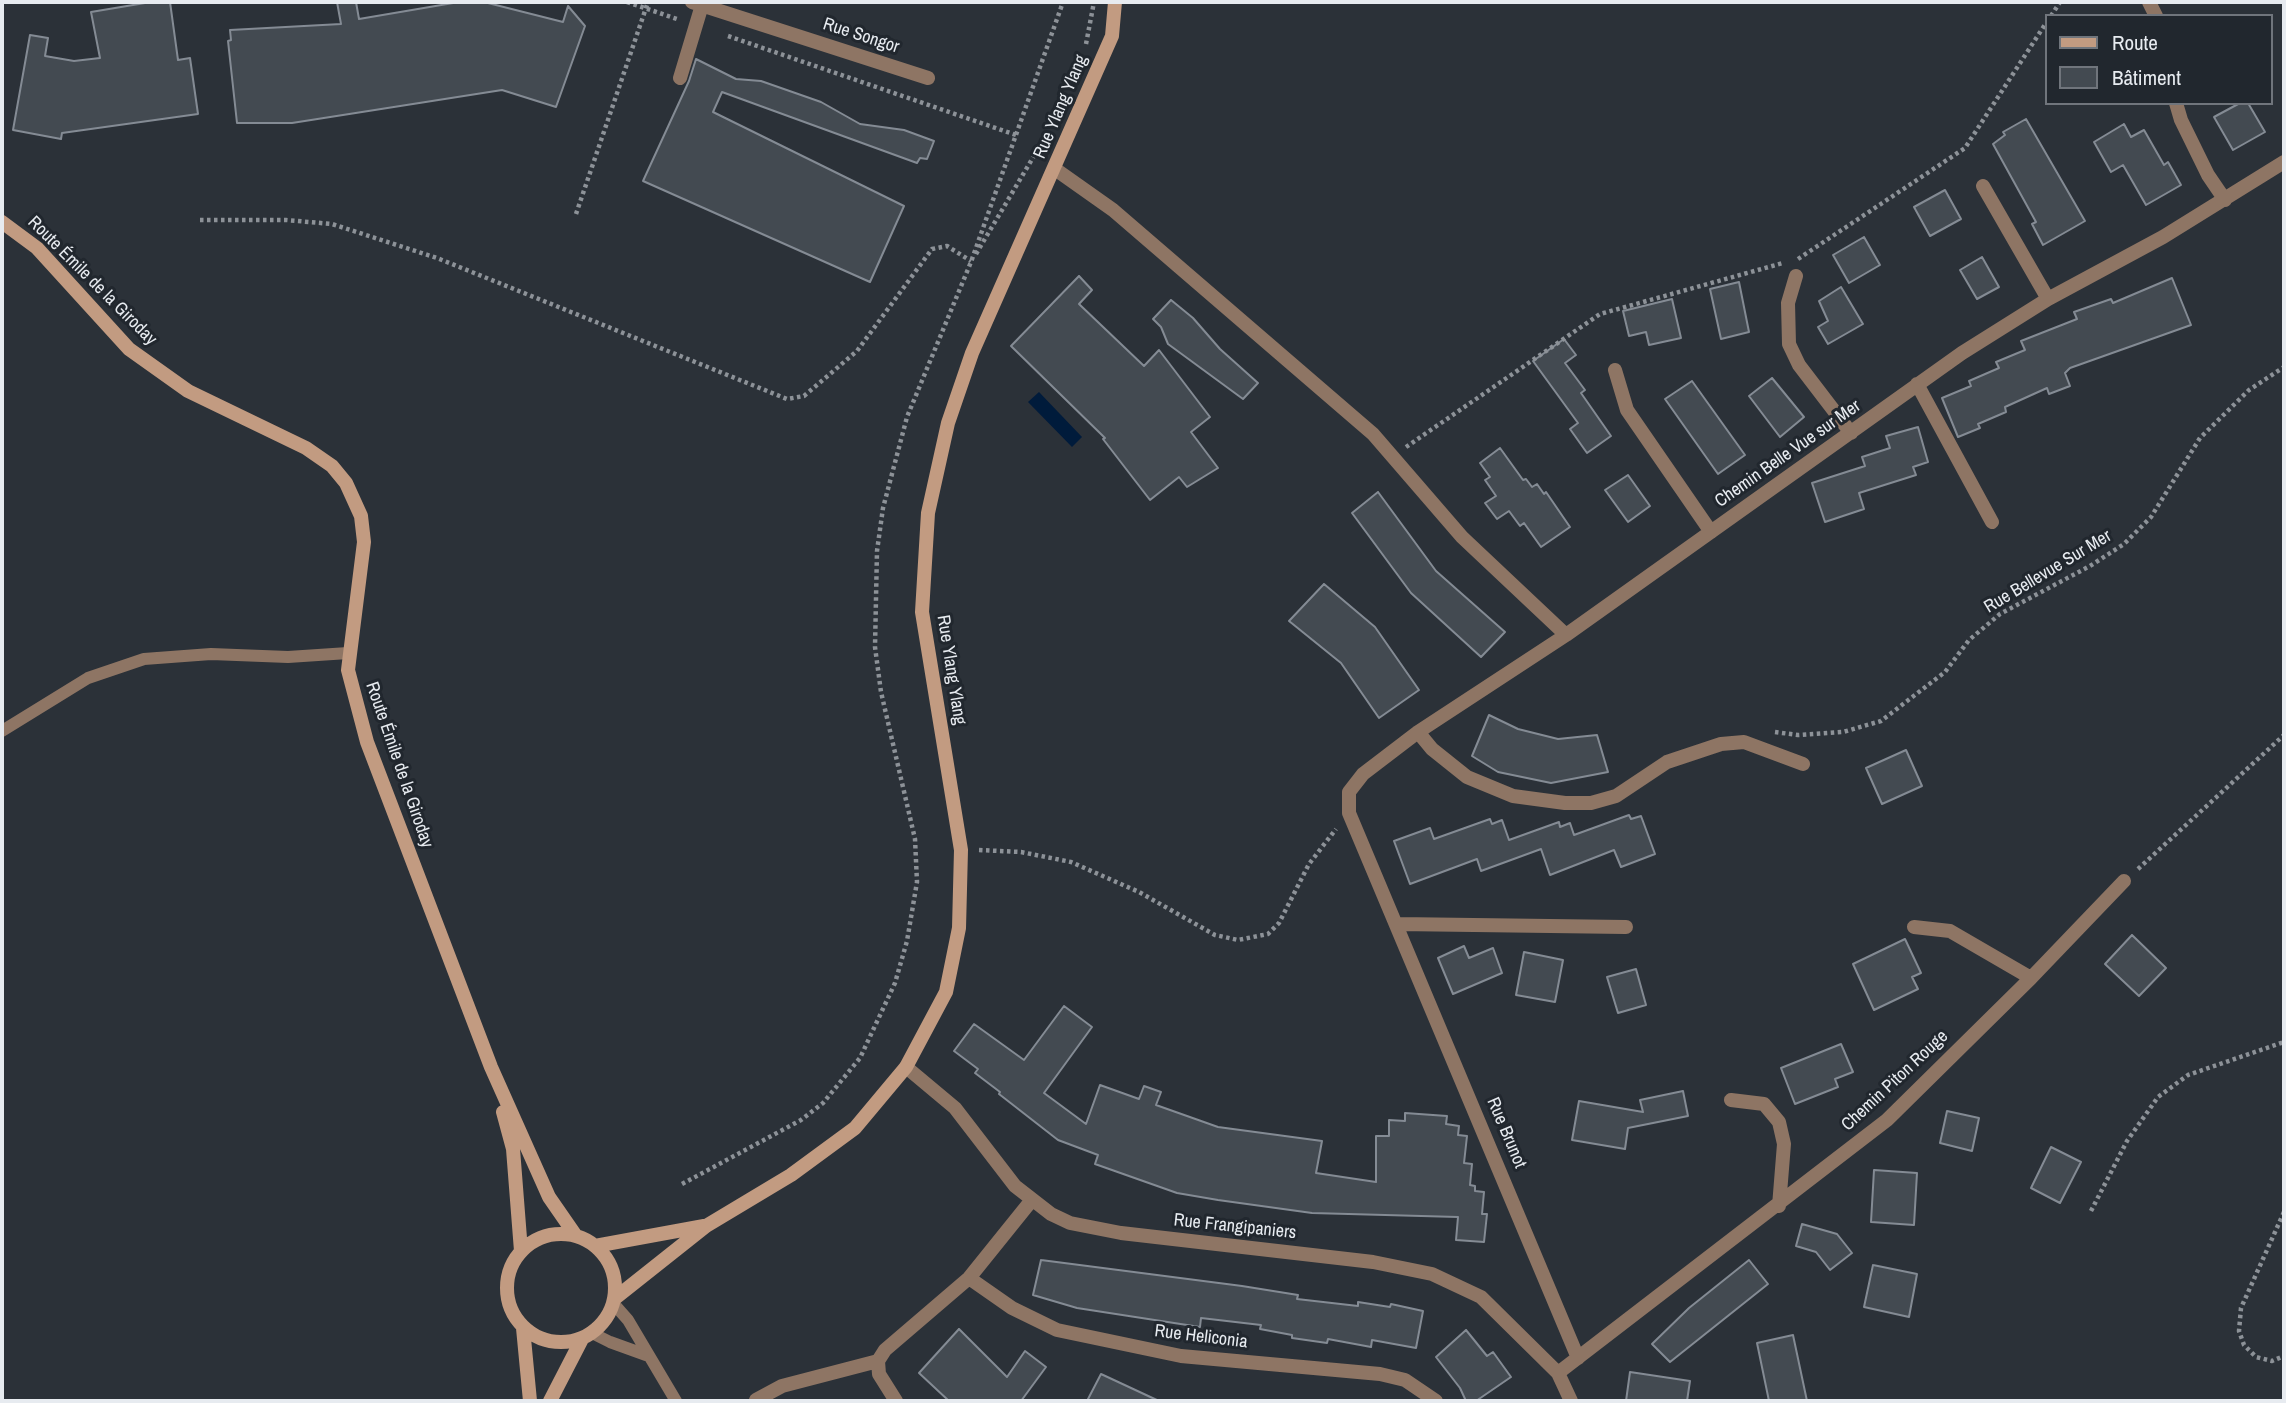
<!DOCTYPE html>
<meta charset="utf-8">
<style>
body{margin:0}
#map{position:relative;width:2286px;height:1403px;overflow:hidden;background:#2b3138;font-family:"Archivo Narrow",sans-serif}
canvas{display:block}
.frame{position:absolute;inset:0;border:4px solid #e7ebf0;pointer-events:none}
.legend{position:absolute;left:2045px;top:14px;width:228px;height:91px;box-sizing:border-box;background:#21272e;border:2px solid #70757c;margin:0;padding:9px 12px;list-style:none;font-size:21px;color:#e7ebf0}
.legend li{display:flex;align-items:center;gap:14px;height:35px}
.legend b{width:35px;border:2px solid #70757c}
</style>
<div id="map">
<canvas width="2286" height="1403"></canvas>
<div class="frame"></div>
<ul class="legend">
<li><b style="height:9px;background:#c29b81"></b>Route</li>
<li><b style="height:19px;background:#434a51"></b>Bâtiment</li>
</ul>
</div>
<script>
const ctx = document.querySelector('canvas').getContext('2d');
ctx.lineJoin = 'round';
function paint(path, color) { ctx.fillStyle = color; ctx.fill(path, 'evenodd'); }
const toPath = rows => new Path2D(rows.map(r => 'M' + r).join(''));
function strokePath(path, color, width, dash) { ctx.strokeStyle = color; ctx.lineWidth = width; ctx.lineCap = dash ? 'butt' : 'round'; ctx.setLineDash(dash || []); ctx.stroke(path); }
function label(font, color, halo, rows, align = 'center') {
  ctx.font = font + ' "Archivo Narrow",sans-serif'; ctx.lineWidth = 6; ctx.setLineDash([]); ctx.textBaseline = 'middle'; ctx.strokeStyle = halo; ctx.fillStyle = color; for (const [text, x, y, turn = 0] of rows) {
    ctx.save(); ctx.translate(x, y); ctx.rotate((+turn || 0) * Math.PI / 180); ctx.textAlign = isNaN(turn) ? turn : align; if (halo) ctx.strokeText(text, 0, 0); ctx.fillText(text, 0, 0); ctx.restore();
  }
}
paint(toPath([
 [1039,392,1082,437,1072,447,1028,402]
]), '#001b3b');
const building = toPath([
 [151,2,170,2,178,60,190,58,198,114,62,133,61,139,13,130,30,35,48,38,45,56,74,61,100,58,91,12,151,2],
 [337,2,356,2,359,19,459,2,484,2,563,22,568,6,585,26,556,107,502,90,292,123,237,123,228,41,231,40,230,30,341,24,337,2],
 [696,59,736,79,761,81,821,102,860,124,904,130,934,141,927,159,920,158,917,163,722,92,713,112,904,206,870,282,643,181,689,81,696,59],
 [2240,103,2248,103,2265,132,2233,150,2214,117,2240,103],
 [2026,119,2085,221,2043,245,2032,224,2036,222,1993,144,2005,135,2003,132,2026,119],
 [2124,124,2131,137,2144,130,2164,165,2168,162,2181,185,2146,205,2123,165,2111,172,2094,142,2124,124],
 [1945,190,1961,219,1930,236,1914,207,1945,190],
 [1864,237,1880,265,1849,283,1833,255,1864,237],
 [1982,257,1999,287,1977,299,1960,270,1982,257],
 [1079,276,1092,290,1079,304,1144,366,1159,350,1210,417,1191,432,1218,468,1187,487,1179,477,1150,500,1103,439,1105,438,1011,346,1079,276],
 [2172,278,2191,325,2070,368,2065,373,2070,386,2049,394,2047,388,2005,407,2006,412,1978,424,1980,428,1958,437,1942,398,1971,386,1969,381,1999,368,1996,362,2025,350,2021,341,2077,319,2074,312,2111,299,2113,303,2172,278],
 [1739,282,1749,332,1721,339,1710,289,1739,282],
 [1841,287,1863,324,1828,344,1818,327,1828,321,1819,301,1841,287],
 [1672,299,1681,338,1649,345,1646,332,1629,336,1623,311,1672,299],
 [1171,300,1193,318,1220,349,1258,383,1243,399,1168,344,1161,327,1153,319,1171,300],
 [1564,339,1576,355,1565,363,1585,390,1581,393,1611,436,1587,453,1570,429,1578,423,1533,361,1564,339],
 [1772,378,1804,417,1780,437,1749,396,1772,378],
 [1692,381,1745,455,1718,474,1665,399,1692,381],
 [1918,427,1928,462,1913,467,1916,475,1859,493,1864,509,1825,522,1812,483,1865,466,1862,457,1890,448,1886,436,1918,427],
 [1500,448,1523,480,1526,479,1532,487,1537,484,1544,494,1546,492,1570,527,1541,547,1524,523,1520,526,1509,511,1497,519,1485,503,1496,496,1485,480,1490,477,1480,463,1500,448],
 [1628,475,1650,506,1628,522,1605,490,1628,475],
 [1378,492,1436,571,1505,632,1481,657,1411,593,1352,513,1378,492],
 [1324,584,1375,627,1419,690,1379,718,1341,663,1289,621,1324,584],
 [1489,715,1518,729,1558,739,1597,735,1608,772,1551,783,1498,772,1472,756,1489,715],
 [1906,750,1922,786,1882,804,1866,768,1906,750],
 [1629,815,1631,819,1641,816,1655,854,1621,867,1614,850,1550,875,1541,849,1481,871,1477,859,1410,884,1394,841,1430,828,1434,839,1490,819,1492,824,1502,820,1509,840,1559,822,1560,827,1570,823,1574,835,1629,815],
 [2132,935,2166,968,2139,996,2105,964,2132,935],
 [1905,939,1921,973,1912,977,1918,989,1874,1010,1853,964,1905,939],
 [1464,946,1469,958,1493,948,1502,973,1453,994,1438,958,1464,946],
 [1524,952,1563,960,1555,1002,1516,995,1524,952],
 [1636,969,1646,1005,1618,1013,1607,977,1636,969],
 [1064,1006,1092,1027,1044,1093,1086,1124,1100,1085,1139,1099,1144,1086,1161,1092,1156,1105,1218,1127,1322,1141,1316,1173,1376,1182,1376,1136,1389,1136,1389,1120,1405,1121,1405,1113,1447,1116,1446,1124,1459,1126,1458,1135,1467,1136,1464,1163,1472,1164,1470,1185,1475,1186,1475,1191,1484,1192,1482,1214,1487,1214,1484,1242,1456,1240,1458,1217,1312,1213,1218,1200,1177,1193,1095,1164,1098,1155,1058,1140,999,1094,1000,1092,975,1073,978,1069,954,1051,974,1024,1024,1060,1064,1006],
 [1841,1044,1853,1072,1835,1079,1838,1087,1795,1104,1781,1068,1841,1044],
 [1683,1091,1688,1116,1628,1128,1625,1149,1572,1140,1579,1101,1643,1112,1640,1100,1683,1091],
 [1947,1111,1979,1118,1972,1151,1940,1143,1947,1111],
 [2051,1147,2081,1162,2060,1203,2031,1188,2051,1147],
 [1874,1170,1917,1173,1914,1225,1871,1222,1874,1170],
 [1802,1224,1837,1234,1852,1253,1830,1270,1816,1252,1796,1246,1802,1224],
 [1041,1260,1242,1286,1298,1295,1297,1299,1358,1306,1358,1302,1390,1307,1391,1304,1423,1311,1416,1348,1372,1340,1371,1347,1328,1339,1327,1343,1292,1338,1292,1335,1260,1329,1261,1325,1201,1318,1200,1327,1077,1308,1033,1295,1041,1260],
 [1749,1260,1768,1284,1670,1362,1652,1344,1689,1308,1749,1260],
 [1873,1265,1917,1274,1909,1317,1864,1307,1873,1265],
 [959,1329,1007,1377,1025,1351,1046,1367,1021,1401,949,1401,919,1373,959,1329],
 [1466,1330,1487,1356,1493,1352,1511,1377,1476,1401,1466,1401,1460,1388,1436,1357,1466,1330],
 [1793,1335,1807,1401,1769,1401,1757,1343,1793,1335],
 [1630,1372,1690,1381,1687,1401,1626,1401,1630,1372],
 [1101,1374,1159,1401,1087,1401,1101,1374]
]);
paint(building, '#434a51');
strokePath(building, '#848b94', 2);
strokePath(toPath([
 [627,2,680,20],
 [2051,16,2060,2],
 [728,36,1016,135],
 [1086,44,1094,2],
 [576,214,648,2],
 [200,220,286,220,332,224,437,258,787,399,804,396,857,351,932,249,947,246,971,261],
 [976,254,1041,144],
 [1798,259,1965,148,2046,23],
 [1406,447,1600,314,1783,263],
 [1775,732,1798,735,1843,732,1881,721,1945,672,1969,640,2000,614,2090,566,2124,544,2151,517,2200,438,2249,390,2284,367],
 [979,850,1021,852,1071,862,1139,892,1215,935,1238,940,1268,934,1279,923,1309,864,1336,829],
 [2138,869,2284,735],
 [682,1184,801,1120,823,1103,860,1058,895,983,907,941,917,882,915,839,881,692,875,647,877,551,883,508,907,417,971,262,1063,2],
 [2091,1211,2127,1141,2158,1097,2188,1075,2284,1042],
 [2284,1212,2241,1308,2239,1331,2244,1345,2256,1357,2272,1361,2284,1356]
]), '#8d9298', 4.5, [3.5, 3.5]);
strokePath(toPath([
 [2,731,88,678,144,659,211,654,288,657,348,653],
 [613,1303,628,1320,676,1401],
 [592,1333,610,1342,646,1355]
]), '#8e7564', 12);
strokePath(toPath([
 [692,2,928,78],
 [2149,2,2156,16],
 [680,78,702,5],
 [2176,103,2181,120,2208,175,2225,200],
 [1055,169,1113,210,1373,434,1462,537,1566,635],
 [1983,186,2048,299],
 [1796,276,1788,303,1789,344,1799,365,1851,433],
 [1615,370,1627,410,1711,532],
 [1917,384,1992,522],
 [1418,732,1432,749,1467,777,1513,796,1565,803,1591,803,1616,796,1667,762,1721,744,1744,742,1803,764],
 [1398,924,1626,927],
 [1914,927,1950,931,2031,978],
 [906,1067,955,1108,1015,1186,1051,1214,1070,1223,1121,1233,1373,1262,1432,1274,1481,1297,1558,1373,1571,1401],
 [1731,1100,1764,1104,1779,1122,1784,1144,1779,1206],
 [969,1278,1012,1308,1057,1330,1181,1356,1380,1374,1405,1380,1436,1401],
 [1578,1358,1349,813,1349,792,1363,774,1418,732,1566,635,1962,353,2048,299,2163,237,2284,162],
 [1558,1373,1887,1120,2031,978,2124,881],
 [756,1400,782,1386,878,1361],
 [896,1401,879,1374,878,1361,885,1350,969,1278,1031,1201]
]), '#8e7564', 14);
strokePath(toPath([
 [2,222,37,248,129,349,188,391,306,448,332,466,346,483,361,516,364,542,348,670,367,742,491,1067,549,1197,576,1236],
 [503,1112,513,1149,521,1251],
 '507 1288a54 54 0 1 1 108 0a54 54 0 1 1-108 0Z',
 [595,1246,704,1226],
 [614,1299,706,1226,791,1175,855,1128,906,1067,946,992,959,928,961,850,922,612,928,513,948,423,972,353,1112,36,1115,2],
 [523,1328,530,1401],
 [550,1401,582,1339]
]), '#c29b81', 14);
label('18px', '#e7ebf0', '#21272e', [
 ["Rue Songor",861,36,18],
 ["Rue Ylang Ylang",1061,107,-67],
 ["Route Émile de la Giroday",92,281,45],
 ["Chemin Belle Vue sur Mer",1788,454,-35],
 ["Rue Bellevue Sur Mer",2048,572,-31],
 ["Rue Ylang Ylang",951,670,81],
 ["Route Émile de la Giroday",399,765,71],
 ["Chemin Piton Rouge",1895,1081,-43],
 ["Rue Brunot",1506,1133,67],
 ["Rue Frangipaniers",1235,1227,6],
 ["Rue Heliconia",1201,1337,7]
]);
</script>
